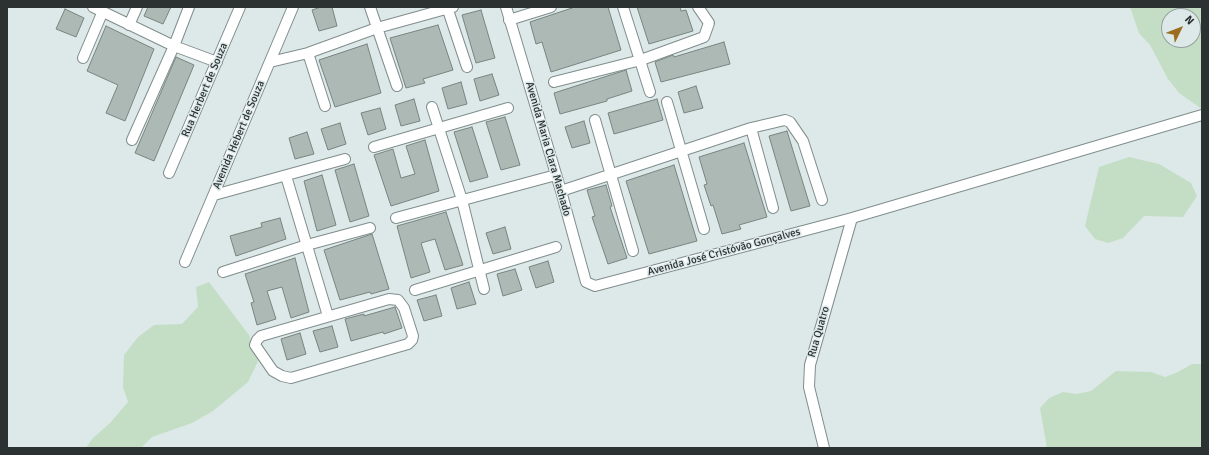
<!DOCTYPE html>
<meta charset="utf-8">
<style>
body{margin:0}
#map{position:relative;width:1209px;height:455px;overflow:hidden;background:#dce9e8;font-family:Signika,sans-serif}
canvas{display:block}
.frame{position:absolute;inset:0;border:8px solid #2c3131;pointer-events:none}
.north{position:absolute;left:1161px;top:8px;width:40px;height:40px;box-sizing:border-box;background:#dce9e8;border:1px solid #969f9f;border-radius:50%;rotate:47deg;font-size:11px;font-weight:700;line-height:16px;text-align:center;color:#2c3131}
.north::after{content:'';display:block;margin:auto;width:14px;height:18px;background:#9c6d1f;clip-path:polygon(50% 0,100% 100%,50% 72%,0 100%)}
</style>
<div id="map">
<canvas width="1209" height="455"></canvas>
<div class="frame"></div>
<div class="north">N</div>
</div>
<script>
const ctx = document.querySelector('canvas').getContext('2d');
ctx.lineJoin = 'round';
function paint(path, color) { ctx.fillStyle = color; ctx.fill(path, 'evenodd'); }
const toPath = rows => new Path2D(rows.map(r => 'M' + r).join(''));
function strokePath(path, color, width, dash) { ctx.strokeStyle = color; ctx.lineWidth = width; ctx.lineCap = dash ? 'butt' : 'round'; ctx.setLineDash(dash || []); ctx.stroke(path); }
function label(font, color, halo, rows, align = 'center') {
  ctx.font = font + ' Signika,sans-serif'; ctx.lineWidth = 3; ctx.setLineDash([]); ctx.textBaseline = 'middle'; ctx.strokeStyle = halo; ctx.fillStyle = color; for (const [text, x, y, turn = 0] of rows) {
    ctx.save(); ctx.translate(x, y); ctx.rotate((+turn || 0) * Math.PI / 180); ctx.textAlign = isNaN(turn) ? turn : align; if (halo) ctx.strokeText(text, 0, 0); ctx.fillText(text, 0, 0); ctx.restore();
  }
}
paint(toPath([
 [1130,7,1202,7,1202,109,1179,93,1168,79,1150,45,1139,33],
 [1169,16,1193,16,1193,40,1169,40],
 [1129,157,1159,164,1191,183,1197,196,1183,217,1144,216,1123,238,1108,243,1095,239,1085,226,1099,167],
 [209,282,249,335,258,361,248,382,213,411,192,423,152,437,141,448,86,448,92,439,110,423,128,402,123,387,124,355,138,337,154,325,182,324,198,307,196,287],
 [1192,364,1202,364,1202,448,1047,448,1040,408,1049,398,1063,392,1077,394,1091,391,1116,371,1151,372,1165,377,1178,372]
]), '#c4dec6');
const building = toPath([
 [148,7,171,7,163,24,144,16,148,7],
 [321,7,332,7,337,26,319,31,312,10,321,7],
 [575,7,608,7,621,50,551,72,542,42,536,44,530,22,575,7],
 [637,7,680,7,681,11,686,10,693,31,649,44,637,7],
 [65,9,84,18,76,37,56,29,65,9],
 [481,10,495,58,476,63,462,15,481,10],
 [438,25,453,70,423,79,425,83,406,88,390,38,438,25],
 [106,26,154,49,125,121,106,113,118,85,87,71,106,26],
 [724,42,730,64,661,82,655,62,673,55,674,57,724,42],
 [367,44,381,93,335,107,319,60,367,44],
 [176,57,194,65,154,161,135,153,176,57],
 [626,70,632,91,607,99,607,101,560,114,554,93,626,70],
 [492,74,499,95,480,101,474,79,492,74],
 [461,82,467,104,448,109,442,88,461,82],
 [696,86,703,108,684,113,678,92,696,86],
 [414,99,420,121,401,126,395,105,414,99],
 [657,99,663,120,614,134,608,113,657,99],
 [380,108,386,129,368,135,361,113,380,108],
 [505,117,520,165,501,170,486,122,505,117],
 [584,121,590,143,572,148,565,127,584,121],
 [340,123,346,144,328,150,321,129,340,123],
 [472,127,488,177,470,182,454,132,472,127],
 [787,131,810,206,791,211,769,136,787,131],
 [307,132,314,154,295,159,289,138,307,132],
 [425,140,439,191,391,206,374,155,393,149,401,178,415,174,406,146,425,140],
 [744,143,767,217,739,225,741,229,722,234,713,205,711,206,704,185,707,184,699,157,744,143],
 [354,164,369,216,350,222,335,170,354,164],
 [674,165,697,241,649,254,626,181,674,165],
 [322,175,336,225,317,231,304,181,322,175],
 [606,185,612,206,610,207,627,258,608,264,592,217,595,216,587,190,606,185],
 [446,212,463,265,445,270,435,239,421,243,430,272,411,278,397,226,446,212],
 [280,218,286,239,236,256,230,236,262,227,261,223,280,218],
 [505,227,511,249,493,254,486,233,505,227],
 [372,234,389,289,371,294,370,292,340,300,324,250,372,234],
 [295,258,309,312,291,318,282,287,267,291,276,319,257,325,251,303,254,302,245,274,295,258],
 [548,261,554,282,536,288,529,267,548,261],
 [515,269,522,290,503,296,497,274,515,269],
 [469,282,476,304,457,309,451,288,469,282],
 [436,295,442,316,424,321,417,300,436,295],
 [395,307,402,328,384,334,383,332,351,341,345,319,364,314,364,316,395,307],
 [332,326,338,347,320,352,313,331,332,326],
 [300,333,306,354,287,360,281,339,300,333]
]);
paint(building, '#adb9b4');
strokePath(building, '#798480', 1);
const street = toPath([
 [93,7,174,46,217,62],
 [370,7,397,86],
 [447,7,467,67],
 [506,7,561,191,586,282,595,286,852,218,1202,115],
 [623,7,650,92],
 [509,20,551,7],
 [129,25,137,7],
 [308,53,325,106],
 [83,58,103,11],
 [270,62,308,53,377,28,453,7],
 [554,82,641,60,704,37,709,23,698,7],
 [667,102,704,229],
 [432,107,462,200,484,289],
 [595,120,633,251],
 [751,128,773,208],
 [132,140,174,46,189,7],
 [374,147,508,108],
 [169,173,240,7],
 [286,176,328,316],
 [561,191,751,128,785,120,790,122,803,141,822,200],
 [214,195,345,159],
 [396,218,556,175],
 [185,262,293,7],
 [223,272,307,245,370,228],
 [415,290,556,247],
 [389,299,398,300,404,308,413,336,412,340,408,344,291,378,282,376,273,371,255,345,257,340,261,336,389,299],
 [824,448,809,387,810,365,852,218]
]);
strokePath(street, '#818d8d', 12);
strokePath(street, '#fff', 10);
label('11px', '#2c3131', '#dce9e8', [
 ["Rua Herbert de Souza",205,90,-67],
 ["Avenida Hebert de Souza",239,135,-67],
 ["Avenida Maria Clara Machado",548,149,74],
 ["Avenida José Cristóvão Gonçalves",724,252,-15],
 ["Rua Quatro",819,332,-74]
]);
</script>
